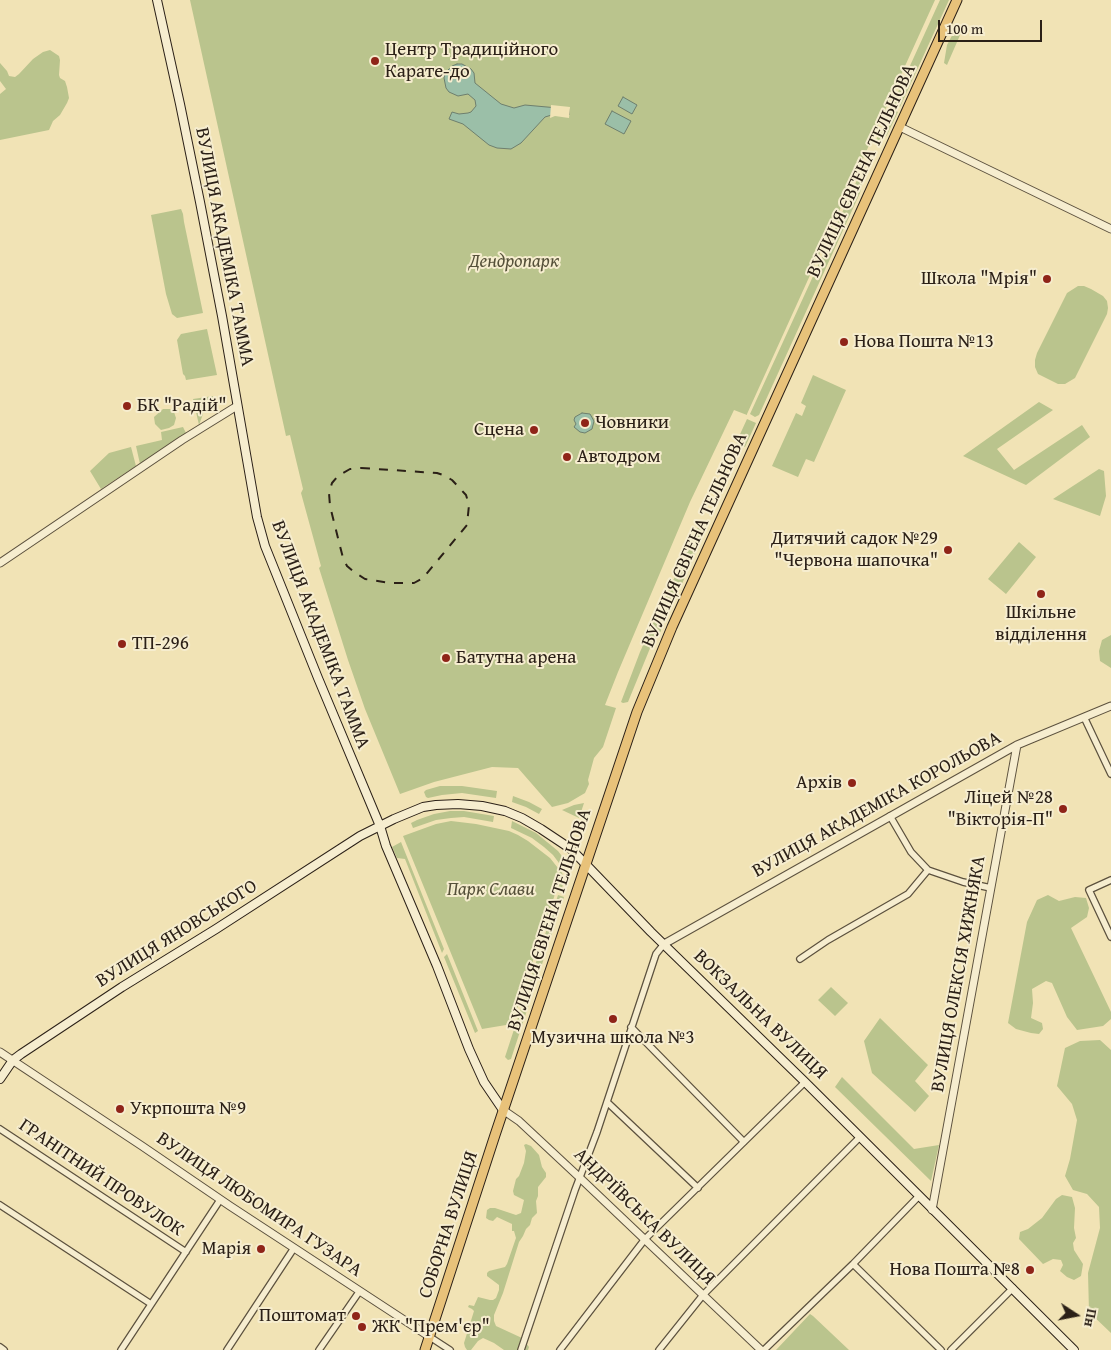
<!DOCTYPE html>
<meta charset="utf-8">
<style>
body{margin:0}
#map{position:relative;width:1111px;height:1350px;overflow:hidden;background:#f1e3b5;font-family:"Gentium Book Plus",serif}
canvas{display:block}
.north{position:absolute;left:1051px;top:1290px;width:50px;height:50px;-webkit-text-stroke:4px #f6edcf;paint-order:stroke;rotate:101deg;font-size:14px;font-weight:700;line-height:20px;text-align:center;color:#2b2017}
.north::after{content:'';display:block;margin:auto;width:18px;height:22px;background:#2b2017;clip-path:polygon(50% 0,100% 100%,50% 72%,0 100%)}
.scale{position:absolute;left:938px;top:20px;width:104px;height:22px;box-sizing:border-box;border:2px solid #2b2017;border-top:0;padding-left:6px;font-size:15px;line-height:18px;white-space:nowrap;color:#2b2017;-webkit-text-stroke:4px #f6edcf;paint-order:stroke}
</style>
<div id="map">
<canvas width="1111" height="1350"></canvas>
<div class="north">Пн</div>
<div class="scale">100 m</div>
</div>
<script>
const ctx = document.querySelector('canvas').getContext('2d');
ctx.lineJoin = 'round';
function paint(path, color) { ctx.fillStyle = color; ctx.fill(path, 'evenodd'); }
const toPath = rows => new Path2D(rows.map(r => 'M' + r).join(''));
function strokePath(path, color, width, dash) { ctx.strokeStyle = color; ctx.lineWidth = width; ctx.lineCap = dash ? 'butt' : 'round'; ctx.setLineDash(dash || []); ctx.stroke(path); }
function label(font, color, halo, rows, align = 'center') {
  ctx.font = font + ' "Gentium Book Plus",serif'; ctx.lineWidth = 4; ctx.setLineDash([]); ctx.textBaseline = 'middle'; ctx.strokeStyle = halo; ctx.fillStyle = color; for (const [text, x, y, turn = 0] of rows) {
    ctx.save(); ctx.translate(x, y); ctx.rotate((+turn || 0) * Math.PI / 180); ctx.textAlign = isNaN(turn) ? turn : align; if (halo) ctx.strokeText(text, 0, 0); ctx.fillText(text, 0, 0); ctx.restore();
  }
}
paint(toPath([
 [190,0,935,0,747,414,747,415,734,410,690,502,618,672,605,705,616,708,603,747,594,758,588,780,589,784,585,793,568,803,552,807,518,768,492,767,434,782,400,794,365,709,348,660,319,568,321,566,301,493,303,489,290,435,286,436],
 [940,0,949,0,900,107,893,103],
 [957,26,964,26,947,65,944,63,947,45],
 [50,50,59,56,60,60,59,75,60,78,65,81,67,87,69,98,67,103,60,115,53,121,49,130,0,140,0,94,6,89,0,81,0,63,7,71,9,76,15,77,19,74,33,59,43,52],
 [891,109,898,112,887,135,881,142,876,140],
 [858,178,863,180,860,193,759,415,755,417,750,414],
 [181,209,183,214,184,222,203,313,177,318,172,314,166,294,151,215],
 [1078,286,1084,286,1091,289,1103,296,1107,301,1108,308,1107,314,1075,378,1065,384,1058,384,1038,374,1035,367,1035,360,1037,353,1067,293],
 [207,329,217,375,186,380,185,376,183,374,177,340,181,334],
 [813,375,846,390,814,462,806,459,798,477,772,466,796,413,802,416,806,406,801,403],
 [213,396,213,401,206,402,203,406,202,410,203,414,199,425,193,399],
 [1039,402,1053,410,997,449,1014,470,1082,425,1090,437,1026,485,963,456],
 [163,409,170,409,174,412,176,418,174,425,169,428,161,430,155,424,154,417],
 [747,419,756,423,745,447,736,443],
 [183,427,186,433,140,464,136,446,162,440,161,432],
 [131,447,136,466,101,489,90,471,109,453],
 [1099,469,1104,471,1106,496,1100,516,1053,499],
 [698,527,706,530,668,615,663,616,658,613],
 [1019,542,1036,557,1006,594,988,579],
 [654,621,661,626,661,631,653,641,628,702,623,703,621,702,640,652],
 [1111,635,1111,668,1100,661,1099,651,1102,640],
 [440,786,462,786,497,791,496,798,462,793,442,795,428,798,426,797,424,792,426,790],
 [513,796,529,802,542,809,539,814,526,807,512,802],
 [584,803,579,818,562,810,574,805],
 [450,811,464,811,494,816,493,822,464,817,451,818,436,820,413,828,411,823,417,820,434,814],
 [451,821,476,824,509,831,518,835,528,841,550,858,562,873,564,877,562,889,557,888,512,1024,482,1029,403,836,436,824],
 [512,821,536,833,558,851,565,860,562,867,553,855,544,847,532,838,511,828],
 [401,842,444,949,442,953,405,859,397,858,392,847],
 [558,895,564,897,511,1059,508,1060,505,1057],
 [1048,895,1059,901,1075,897,1086,898,1089,908,1087,917,1071,928,1111,1012,1111,1019,1103,1026,1077,1030,1067,1017,1052,983,1046,981,1032,989,1033,1003,1031,1018,1042,1023,1043,1029,1039,1034,1031,1033,1016,1029,1008,1023,1027,922,1037,900],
 [447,954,478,1031,475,1033,444,957],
 [831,987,848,1003,835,1016,818,1000],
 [880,1018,928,1065,915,1081,929,1096,915,1112,872,1073,864,1041],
 [1100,1040,1111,1050,1111,1333,1089,1312,1088,1273,1100,1228,1099,1207,1087,1194,1073,1190,1065,1176,1070,1159,1077,1120,1072,1104,1057,1086,1065,1048,1080,1041],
 [842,1077,914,1149,939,1145,931,1181,835,1087],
 [526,1144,531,1146,539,1155,542,1167,546,1173,546,1177,538,1187,538,1196,536,1201,537,1213,532,1218,530,1225,526,1229,523,1236,519,1242,503,1293,494,1315,494,1321,496,1326,522,1338,529,1347,528,1350,504,1350,494,1343,483,1338,478,1341,471,1350,467,1350,465,1347,464,1343,474,1311,472,1309,468,1307,469,1305,474,1306,478,1297,490,1300,493,1300,496,1298,499,1290,499,1285,487,1276,487,1273,489,1271,505,1267,507,1264,516,1238,514,1231,512,1231,512,1224,497,1217,493,1221,489,1220,486,1218,487,1210,490,1208,495,1208,516,1215,521,1213,524,1200,514,1195,513,1191,516,1179,519,1176,524,1163,526,1151,524,1145],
 [1062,1195,1072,1197,1075,1208,1074,1228,1076,1238,1073,1243,1074,1250,1083,1264,1081,1276,1074,1280,1067,1277,1060,1271,1063,1265,1061,1260,1053,1259,1043,1264,1019,1239,1020,1232,1028,1229,1042,1218,1056,1199],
 [810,1314,813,1316,849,1350,776,1350]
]), '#bac48d');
const water = toPath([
 [457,64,462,64,471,69,474,73,475,83,501,104,514,108,525,105,569,109,569,115,555,114,545,117,521,143,511,149,497,148,489,145,463,124,449,119,452,112,459,114,468,113,471,112,476,106,475,100,468,94,458,96,449,92,446,88,444,78,445,73,452,66,457,64],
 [623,97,637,105,632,114,618,106,623,97],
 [612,111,631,121,624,134,605,124,612,111],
 [582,413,590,414,594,421,592,429,585,433,580,432,574,427,576,424,574,420,575,417,582,413]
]);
paint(water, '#9bbfa8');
strokePath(water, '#6e7f6e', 1);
paint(toPath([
 [551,105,570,107,569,118,555,116,550,118]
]), '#f1e3b5');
const minor = toPath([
 [1084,717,1111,774],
 [890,816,911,852,928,870,963,882,991,888],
 [1111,880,1089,890,1111,937],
 [800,959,828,940,908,894,928,870],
 [631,1027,744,1142],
 [607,1102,698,1188],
 [0,1129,186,1252],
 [0,1205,151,1304],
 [853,1264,941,1350],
 [430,1337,450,1350],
 [0,1347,4,1350],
 [121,1350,220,1200],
 [227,1350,294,1248],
 [319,1350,359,1292],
 [521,1350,575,1190,597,1132,656,954,664,944],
 [560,1350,645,1239,805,1082],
 [659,1350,703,1295,860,1137],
 [764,1350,853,1264,919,1196],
 [951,1350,1013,1288]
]);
const tertiary = toPath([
 [900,127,1111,229],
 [0,563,182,440,237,406],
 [664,944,1017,745,1111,706],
 [0,1052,142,1146,230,1206,430,1337],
 [503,1110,519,1121,579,1177,761,1350],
 [932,1210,1017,745]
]);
const secondary = toPath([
 [157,0,180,104,200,202,222,316,257,517,265,546,318,678,380,826,386,846,437,966,469,1049,484,1082,503,1110],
 [0,1079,13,1060,21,1054,122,987,216,929,360,836,394,819,423,807,436,805,458,804,482,806,505,811,522,818,541,829,571,849,651,932,805,1082,1074,1350]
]);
const primary = toPath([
 [425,1350,495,1135,637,712,672,627,957,0]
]);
strokePath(minor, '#5c513e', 8);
strokePath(tertiary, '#5c513e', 9);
strokePath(secondary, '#2b2017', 10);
strokePath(primary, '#2b2017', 11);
strokePath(minor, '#f6edcf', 5.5);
strokePath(tertiary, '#f6edcf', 7);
strokePath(secondary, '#f6edcf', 8);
strokePath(primary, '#e8c27a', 9);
strokePath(toPath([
 [361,468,437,473,443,475,452,480,466,495,469,505,467,525,423,578,414,583,390,583,365,579,354,572,347,566,343,558,330,506,329,493,332,483,338,476,350,469,361,468]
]), '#2b2017', 2, [9, 9]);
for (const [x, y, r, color] of [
 [375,61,5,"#8f2418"],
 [1047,279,5,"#8f2418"],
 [844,342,5,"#8f2418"],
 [127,406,5,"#8f2418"],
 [585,423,5,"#8f2418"],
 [534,430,5,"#8f2418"],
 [567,457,5,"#8f2418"],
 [948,550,5,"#8f2418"],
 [1041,594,5,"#8f2418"],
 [122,644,5,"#8f2418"],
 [446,658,5,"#8f2418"],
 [852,783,5,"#8f2418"],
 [1063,809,5,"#8f2418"],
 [613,1019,5,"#8f2418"],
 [120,1109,5,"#8f2418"],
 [261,1249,5,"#8f2418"],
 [1030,1270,5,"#8f2418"],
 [356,1316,5,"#8f2418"],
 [362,1327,5,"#8f2418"]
]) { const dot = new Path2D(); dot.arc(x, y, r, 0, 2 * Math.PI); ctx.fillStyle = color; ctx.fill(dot); strokePath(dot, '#f6edcf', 2); }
label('19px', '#2b2017', '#f6edcf', [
 ["Центр Традиційного",385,50],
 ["Карате-до",385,72],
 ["Школа \"Мрія\"",1037,279,"right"],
 ["Нова Пошта №13",854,342],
 ["БК \"Радій\"",137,406],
 ["Човники",595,423],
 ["Сцена",524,430,"right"],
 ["Автодром",577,457],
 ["Дитячий садок №29",938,539,"right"],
 ["\"Червона шапочка\"",938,561,"right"],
 ["Шкільне",1041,613,"center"],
 ["відділення",1041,635,"center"],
 ["ТП-296",132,644],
 ["Батутна арена",456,658],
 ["Архів",842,783,"right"],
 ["Ліцей №28",1053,798,"right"],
 ["\"Вікторія-П\"",1053,820,"right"],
 ["Музична школа №3",613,1038,"center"],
 ["Укрпошта №9",130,1109],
 ["Марія",251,1249,"right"],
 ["Нова Пошта №8",1020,1270,"right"],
 ["Поштомат",346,1316,"right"],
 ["ЖК \"Прем'єр\"",372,1327]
], 'left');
label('19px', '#2b2017', '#f6edcf', [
 ["ВУЛИЦЯ ЄВГЕНА ТЕЛЬНОВА",862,171,-65],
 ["ВУЛИЦЯ АКАДЕМІКА ТАММА",224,247,79],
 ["ВУЛИЦЯ ЄВГЕНА ТЕЛЬНОВА",695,540,-66],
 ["ВУЛИЦЯ АКАДЕМІКА ТАММА",320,635,69],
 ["ВУЛИЦЯ АКАДЕМІКА КОРОЛЬОВА",877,805,-29],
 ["ВУЛИЦЯ ЄВГЕНА ТЕЛЬНОВА",550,920,-72],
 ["ВУЛИЦЯ ЯНОВСЬКОГО",177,934,-32],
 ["ВУЛИЦЯ ОЛЕКСІЯ ХИЖНЯКА",959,974,-80],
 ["ВОКЗАЛЬНА ВУЛИЦЯ",760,1015,44],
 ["ГРАНІТНИЙ ПРОВУЛОК",101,1178,34],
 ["ВУЛИЦЯ ЛЮБОМИРА ГУЗАРА",259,1205,34],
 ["АНДРІЇВСЬКА ВУЛИЦЯ",644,1217,44],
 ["СОБОРНА ВУЛИЦЯ",449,1225,-72]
]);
label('italic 19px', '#56513a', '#f6edcf', [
 ["Дендропарк",514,262],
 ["Парк Слави",491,890]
]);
</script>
